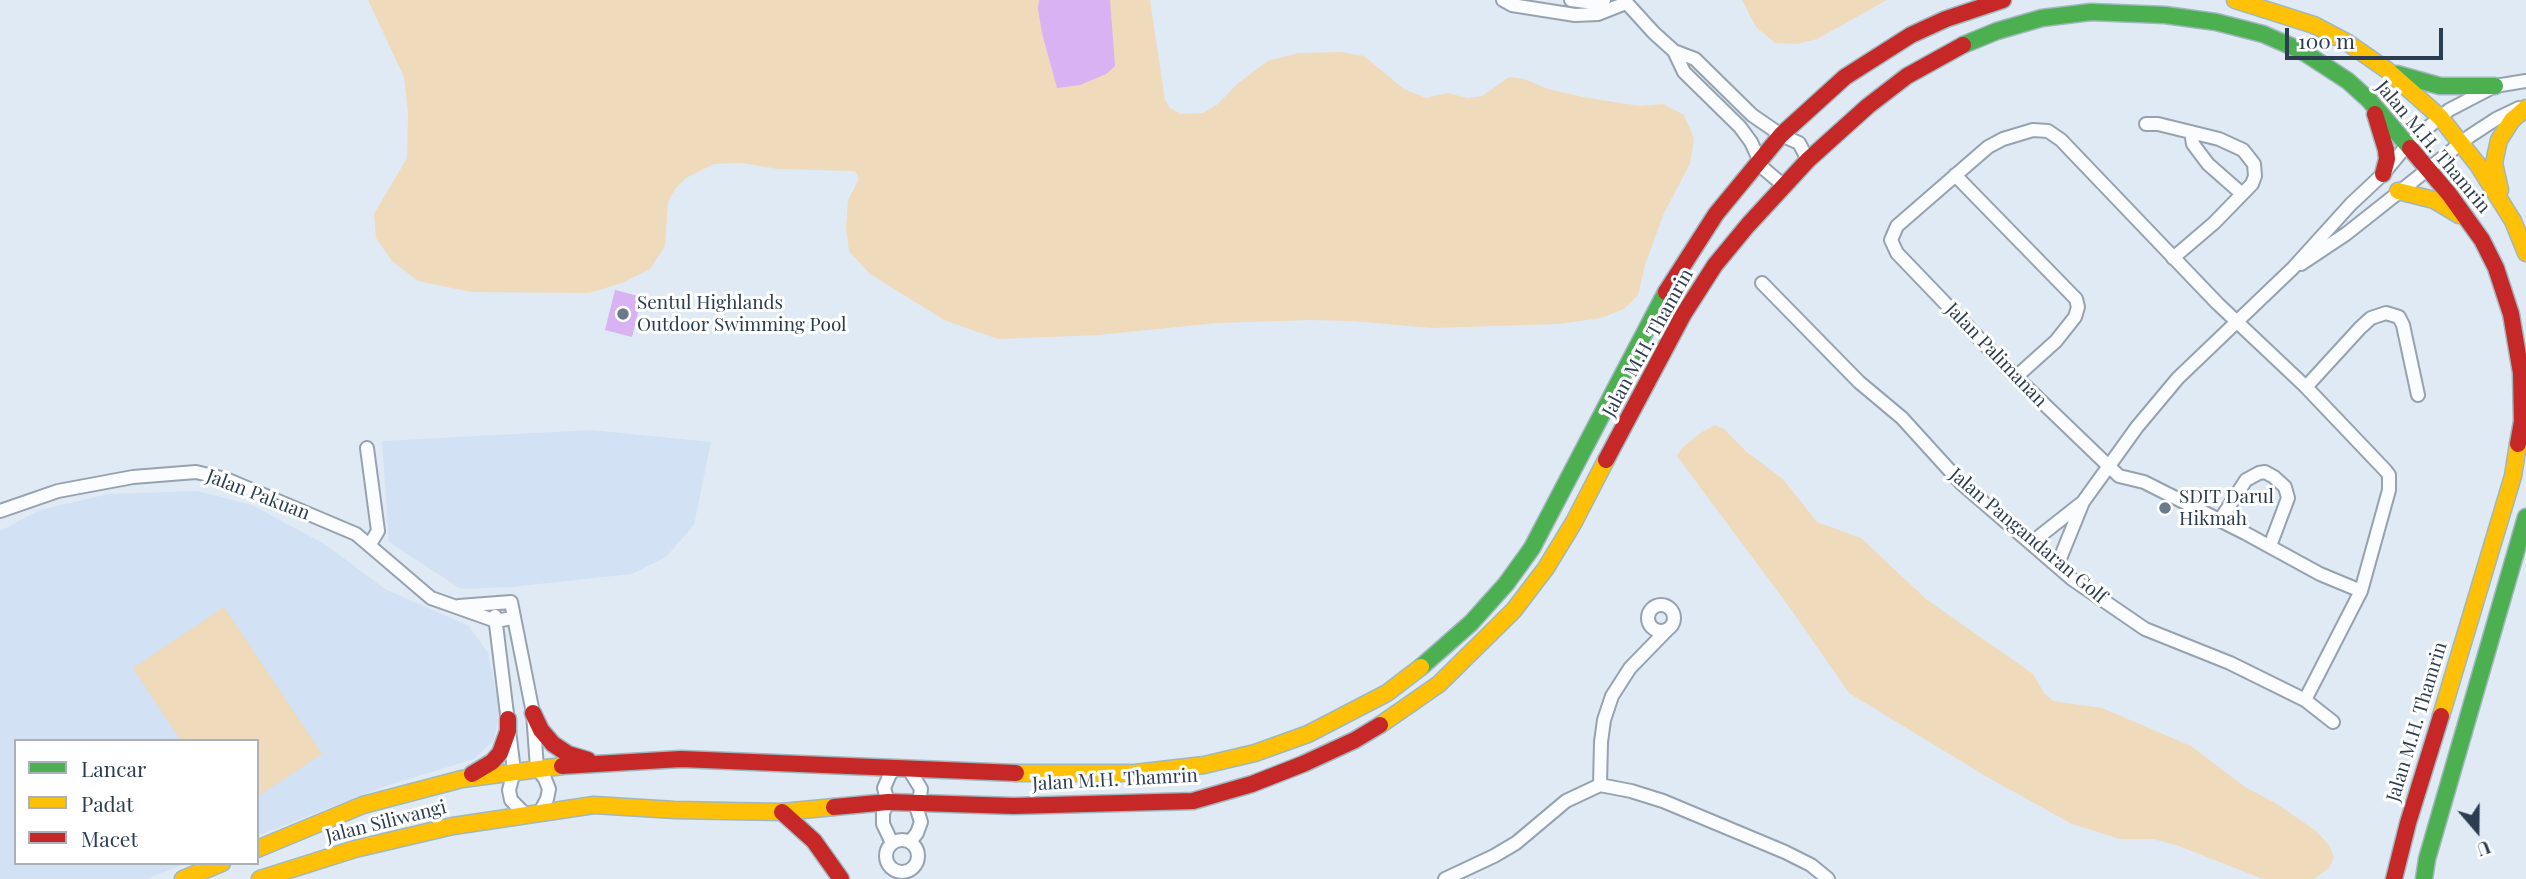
<!DOCTYPE html>
<style>
body{margin:0}
#map{position:relative;width:2526px;height:879px;overflow:hidden;background:#e0eaf5;font-family:"Playfair Display",serif}
canvas{display:block}
.legend{position:absolute;left:14px;top:739px;width:245px;height:126px;box-sizing:border-box;background:#fff;border:2px solid #abb1ba;margin:0;padding:9px 12px;list-style:none;font-size:21px;color:#2c3d52}
.legend li{display:flex;align-items:center;gap:14px;height:35px}
.legend b{width:35px;border:2px solid #abb1ba}
.north{position:absolute;left:2442px;top:795px;width:70px;height:70px;-webkit-text-stroke:5px #fff;paint-order:stroke;rotate:160deg;font-size:19px;font-weight:700;line-height:28px;text-align:center;color:#2c3d52}
.north::after{content:'';display:block;margin:auto;width:24px;height:32px;background:#2c3d52;clip-path:polygon(50% 0,100% 100%,50% 72%,0 100%)}
.scale{position:absolute;left:2285px;top:28px;width:158px;height:32px;box-sizing:border-box;border:4px solid #2c3d52;border-top:0;padding-left:9px;font-size:21px;line-height:24px;white-space:nowrap;color:#2c3d52;-webkit-text-stroke:5px #fff;paint-order:stroke}
</style>
<div id="map">
<canvas width="2526" height="879"></canvas>
<ul class="legend">
<li><b style="height:9px;background:#4caf50"></b>Lancar</li>
<li><b style="height:9px;background:#ffc107"></b>Padat</li>
<li><b style="height:9px;background:#c62828"></b>Macet</li>
</ul>
<div class="north">U</div>
<div class="scale">100 m</div>
</div>
<script>
const ctx = document.querySelector('canvas').getContext('2d');
ctx.lineJoin = 'round';
function paint(path, color) { ctx.fillStyle = color; ctx.fill(path, 'evenodd'); }
const toPath = rows => new Path2D(rows.map(r => 'M' + r).join(''));
function strokePath(path, color, width, dash) { ctx.strokeStyle = color; ctx.lineWidth = width; ctx.lineCap = dash ? 'butt' : 'round'; ctx.setLineDash(dash || []); ctx.stroke(path); }
function label(font, color, halo, rows, align = 'center') {
  ctx.font = font + ' "Playfair Display",serif'; ctx.lineWidth = 6; ctx.setLineDash([]); ctx.textBaseline = 'middle'; ctx.strokeStyle = halo; ctx.fillStyle = color; for (const [text, x, y, turn = 0] of rows) {
    ctx.save(); ctx.translate(x, y); ctx.rotate((+turn || 0) * Math.PI / 180); ctx.textAlign = isNaN(turn) ? turn : align; if (halo) ctx.strokeText(text, 0, 0); ctx.fillText(text, 0, 0); ctx.restore();
  }
}
paint(toPath([
 [591,430,711,442,694,525,667,556,632,574,511,587,461,589,389,542,382,441],
 [197,491,252,505,326,545,385,589,469,626,488,653,500,710,494,740,474,759,386,786,257,836,257,741,16,741,16,863,187,863,147,879,0,879,0,531,40,510,108,494]
]), '#d3e1f4');
paint(toPath([
 [368,0,1150,0,1165,100,1170,108,1181,114,1203,113,1218,104,1237,84,1268,61,1298,53,1341,52,1364,56,1404,89,1426,98,1447,93,1468,98,1482,96,1509,77,1524,79,1548,89,1583,97,1640,106,1663,104,1684,115,1694,138,1690,164,1664,213,1645,265,1638,295,1624,309,1601,318,1559,324,1431,328,1352,321,1311,320,1217,323,1098,335,998,339,944,320,870,274,849,251,846,228,848,200,859,179,855,171,778,169,742,163,714,164,686,178,675,189,668,202,665,246,650,269,622,283,589,293,471,292,418,281,392,261,376,238,374,214,407,158,408,114,404,77],
 [1742,0,1887,0,1817,39,1797,44,1775,43,1756,27],
 [1715,425,1724,429,1748,453,1783,479,1817,522,1861,538,1926,599,2033,674,2044,693,2053,701,2102,708,2191,746,2245,787,2277,804,2316,831,2329,845,2334,857,2329,868,2314,879,2263,879,2176,845,2153,839,2120,839,2072,824,1987,777,1849,693,1790,608,1677,456,1681,449,1700,433],
 [224,607,322,754,257,797,257,741,181,741,133,668]
]), '#efdabb');
paint(toPath([
 [1039,0,1110,0,1115,66,1106,74,1080,85,1057,88,1042,33,1038,9],
 [615,290,642,297,632,337,605,330]
]), '#d8b2f2');
const street = toPath([
 [1503,0,1512,5,1575,15,1598,14,1626,3],
 [1571,0,1594,3,1604,0],
 [1624,0,1654,33,1674,51,1695,59,1752,115,1781,135,1799,143,1808,160],
 [1674,51,1684,72,1740,127,1751,142,1763,168,1783,185],
 [2146,124,2158,124,2219,139,2243,150,2254,164,2255,176,2252,184,2214,223,2173,258],
 [2191,132,2193,144,2208,164,2241,193],
 [1955,175,2076,299,2078,307,2075,317,2056,341,2016,377],
 [2301,264,2346,234,2470,136,2496,119,2519,108],
 [1762,283,1859,382,1902,418,1962,484,2072,579,2145,629,2230,663,2305,700,2333,722],
 [2306,387,2360,328,2371,318,2386,313,2399,317,2403,325,2418,395],
 [367,448,378,531,370,544],
 [0,511,58,491,133,477,196,472,226,479,356,534,431,598,496,621,512,618],
 [2220,520,2246,480,2259,473,2265,472,2274,477,2285,487,2288,498,2270,546],
 [2031,543,2083,502],
 [2057,566,2083,502,2137,427,2178,378,2293,268,2351,204,2383,174,2408,144,2449,110,2470,99,2495,86,2526,81],
 '1648 618a13 13 0 1 1 26 0a13 13 0 1 1-26 0Z',
 [459,606,511,602,533,713,537,768,545,779,549,789,547,799,540,812],
 [495,616,514,771,509,790,511,800,525,814],
 [2305,700,2361,591,2389,490,2389,475,2386,471,2306,387,2217,303,2061,140,2048,131,2033,130,2003,139,1988,147,1897,226,1891,240,1897,253,2016,377,2119,476,2144,482,2245,533,2320,574,2361,591],
 [908,768,921,789,920,796,915,803,921,822,917,833,910,842],
 [1600,785,1601,742,1604,720,1612,696,1630,668,1667,630],
 '886 856a16 16 0 1 1 32 0a16 16 0 1 1-32 0Z',
 [892,843,883,824,883,813,888,802,884,788,890,774,895,769],
 [1445,879,1494,856,1516,843,1566,801,1600,785,1631,791,1663,801,1785,852,1811,865,1828,879]
]);
const fast = toPath([
 [1963,45,1997,31,2042,18,2091,12,2165,15,2216,22,2263,34,2302,51,2348,81,2369,100,2410,148],
 [2397,74,2440,86,2495,86],
 [1421,667,1471,623,1506,584,1532,548,1666,292],
 [2424,879,2427,859,2526,517]
]);
const slow = toPath([
 [2235,0,2314,25,2348,43,2387,70,2440,117,2478,165,2513,221,2526,253],
 [2500,190,2494,163,2499,140,2512,120,2526,108],
 [2398,191,2434,200,2459,215],
 [2441,716,2513,476,2518,444],
 [1380,725,1439,684,1514,610,1546,568,1574,522,1606,460],
 [1016,773,1135,773,1204,765,1255,753,1308,734,1387,693,1421,667],
 [257,849,363,805,462,779,562,766],
 [183,879,222,863],
 [260,879,355,849,453,826,594,805,675,810,782,812,834,807]
]);
const jam = toPath([
 [2375,114,2386,150,2387,159,2383,174],
 [2410,148,2449,194,2482,240,2496,268,2511,314,2521,373,2522,421,2518,444],
 [1666,292,1716,214,1781,135,1845,77,1911,35,1946,19,2003,0],
 [1606,460,1683,315,1715,265,1748,225,1808,160,1868,106,1907,76,1963,45],
 [533,713,541,730,553,744,568,754,588,760],
 [562,766,681,759,1016,773],
 [472,774,492,762,500,753,508,731,508,719],
 [834,807,888,802,1014,806,1193,801,1252,784,1303,764,1355,740,1380,725],
 [782,812,814,841,841,879],
 [2394,879,2408,823,2441,716]
]);
strokePath(street, '#96a2b0', 16);
strokePath(fast, '#9fb7bd', 19);
strokePath(slow, '#9fb7bd', 19);
strokePath(jam, '#9fb7bd', 19);
strokePath(street, '#fafcfe', 12);
strokePath(fast, '#4caf50', 16);
strokePath(slow, '#ffc107', 16);
strokePath(jam, '#c62828', 16);
for (const [x, y, r, color] of [
 [623,314,7,"#6b7a8b"],
 [2165,508,7,"#6b7a8b"]
]) { const dot = new Path2D(); dot.arc(x, y, r, 0, 2 * Math.PI); ctx.fillStyle = color; ctx.fill(dot); strokePath(dot, '#fff', 2.5); }
label('19px', '#2c3d52', '#fff', [
 ["Jalan M.H. Thamrin",2433,147,50],
 ["Jalan M.H. Thamrin",1648,343,-61],
 ["Jalan Palimanan",1996,355,46],
 ["Jalan Pakuan",258,495,21],
 ["Jalan Pangandaran Golf",2028,536,40],
 ["Jalan M.H. Thamrin",2417,722,-73],
 ["Jalan M.H. Thamrin",1115,780,-3],
 ["Jalan Siliwangi",386,822,-14]
]);
label('19px', '#2c3d52', '#fff', [
 ["Sentul Highlands",637,303],
 ["Outdoor Swimming Pool",637,325],
 ["SDIT Darul",2179,497],
 ["Hikmah",2179,519]
], 'left');
</script>
